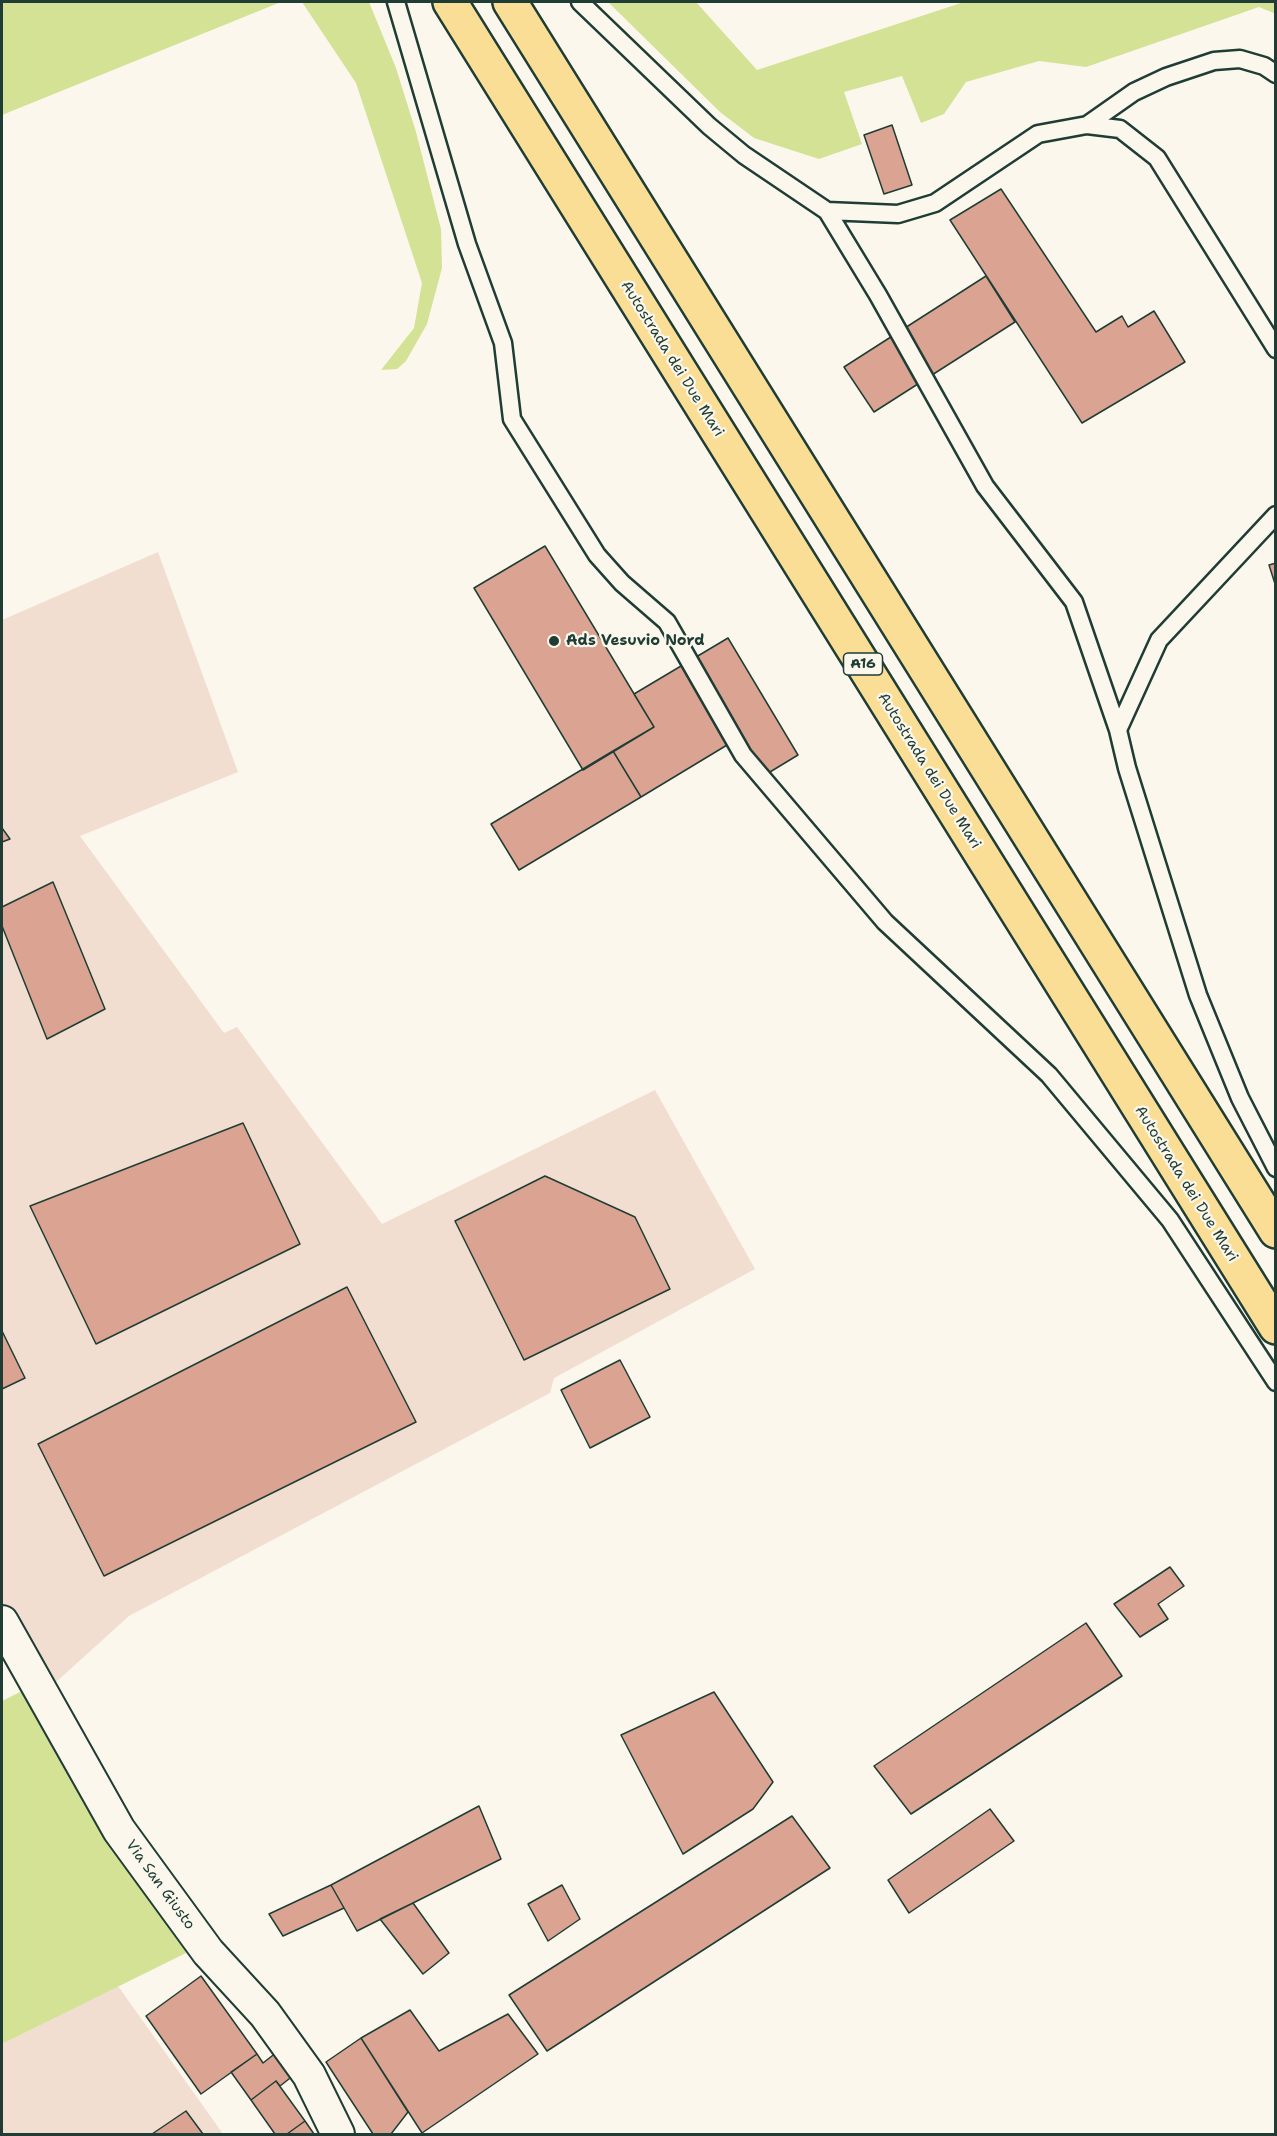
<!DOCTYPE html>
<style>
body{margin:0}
#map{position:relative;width:1277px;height:2136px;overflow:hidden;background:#fbf7ec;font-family:"Shantell Sans",sans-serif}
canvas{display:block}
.frame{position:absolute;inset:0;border:3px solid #1f3d34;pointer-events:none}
</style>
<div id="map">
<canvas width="1277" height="2136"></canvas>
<div class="frame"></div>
</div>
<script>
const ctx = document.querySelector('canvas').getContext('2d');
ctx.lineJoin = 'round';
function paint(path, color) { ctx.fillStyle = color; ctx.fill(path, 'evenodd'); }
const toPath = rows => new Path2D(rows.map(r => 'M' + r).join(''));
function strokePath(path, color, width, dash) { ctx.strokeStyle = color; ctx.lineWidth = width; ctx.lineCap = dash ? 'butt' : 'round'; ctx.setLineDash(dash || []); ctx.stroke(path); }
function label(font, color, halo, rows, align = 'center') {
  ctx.font = font + ' "Shantell Sans",sans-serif'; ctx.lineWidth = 4.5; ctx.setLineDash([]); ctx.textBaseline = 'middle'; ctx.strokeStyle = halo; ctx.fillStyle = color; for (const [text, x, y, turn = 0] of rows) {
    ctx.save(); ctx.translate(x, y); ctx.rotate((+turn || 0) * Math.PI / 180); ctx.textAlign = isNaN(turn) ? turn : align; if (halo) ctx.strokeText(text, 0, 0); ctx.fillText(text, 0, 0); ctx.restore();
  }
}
paint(toPath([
 [158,552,238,772,80,836,224,1033,237,1027,382,1224,655,1090,755,1269,554,1378,550,1393,129,1616,34,1702,2,1649,2,620],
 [118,1986,223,2134,2,2134,2,2044]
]), '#f1ded1');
paint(toPath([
 [2,2,281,2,2,115],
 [302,2,369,2,396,68,416,132,441,229,442,268,427,324,406,361,397,369,381,370,414,328,422,283,356,83],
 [608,2,696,2,757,70,964,2,1275,2,1276,14,1259,7,1086,67,1039,61,966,82,944,114,921,123,902,76,844,92,862,144,819,159,754,138,720,112],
 [26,1689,180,1937,186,1953,2,2044,2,1701]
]), '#d4e296');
const building = toPath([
 [892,125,912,185,884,194,864,135,892,125],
 [1001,189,1096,332,1122,316,1128,327,1154,311,1185,362,1082,423,950,220,1001,189],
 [986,276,1015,322,874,412,844,367,986,276],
 [545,546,654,727,583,770,474,588,545,546],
 [1276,563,1276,587,1269,565,1276,563],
 [728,638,798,755,765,775,742,736,641,797,613,751,654,727,634,694,728,638],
 [613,751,641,797,519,870,491,824,613,751],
 [2,828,10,839,2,842,2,828],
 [53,882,105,1009,47,1039,2,926,2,907,53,882],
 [243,1123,300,1244,96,1344,30,1206,243,1123],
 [545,1176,635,1217,670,1289,524,1360,455,1221,545,1176],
 [347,1287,416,1422,104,1576,38,1444,347,1287],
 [2,1331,25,1378,2,1389,2,1331],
 [620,1360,650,1417,590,1448,561,1390,620,1360],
 [1170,1567,1184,1586,1158,1604,1168,1619,1140,1637,1114,1604,1170,1567],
 [1086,1623,1122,1676,911,1814,874,1766,1086,1623],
 [714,1692,773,1782,753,1809,683,1854,621,1735,714,1692],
 [479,1806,501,1859,357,1931,331,1885,479,1806],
 [990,1809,1014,1841,909,1913,888,1880,990,1809],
 [792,1816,830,1868,547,2051,509,1995,792,1816],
 [331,1885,344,1908,283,1936,269,1914,331,1885],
 [562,1885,580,1919,548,1941,528,1904,562,1885],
 [413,1903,449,1953,423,1974,380,1919,413,1903],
 [201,1976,257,2054,201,2094,146,2016,201,1976],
 [410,2010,439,2051,508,2014,538,2054,422,2133,361,2038,410,2010],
 [361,2038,408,2112,391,2134,373,2134,326,2062,361,2038],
 [277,2052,294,2075,280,2086,276,2081,251,2100,231,2072,257,2054,263,2063,277,2052],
 [276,2081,305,2121,287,2134,275,2134,251,2100,276,2081],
 [186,2111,203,2134,152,2134,186,2111],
 [305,2121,314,2134,287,2134,305,2121]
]);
paint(building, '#daa392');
strokePath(building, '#1f3d34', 1.5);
const service = toPath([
 [396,2,467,244,503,343,512,419,597,555,622,583,667,622,743,755,885,922,1049,1075,1170,1220,1276,1382],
 [580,2,709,126,744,155,827,211,878,295,985,486,1074,602,1118,730,1127,768,1198,995,1240,1098,1276,1168],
 [1087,125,1134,92,1166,77,1214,61,1240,59,1264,66,1276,74],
 [827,211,898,214,935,203,1038,134,1087,125,1120,129,1157,158,1276,349],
 [1118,730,1159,640,1276,515]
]);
const minor = toPath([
 [2,1622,119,1830,208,1952,265,2014,309,2075,338,2134]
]);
const motorway = toPath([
 [450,2,1276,1327],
 [510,2,1276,1231]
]);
strokePath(service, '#1f3d34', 21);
strokePath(minor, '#1f3d34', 36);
strokePath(motorway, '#1f3d34', 38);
strokePath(service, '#fbf7ec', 16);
strokePath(minor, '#fbf7ec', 32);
strokePath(motorway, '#fbde96', 33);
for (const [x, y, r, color] of [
 [554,641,6,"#1f3d34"]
]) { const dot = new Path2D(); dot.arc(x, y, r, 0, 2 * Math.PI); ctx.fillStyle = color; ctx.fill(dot); strokePath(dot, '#fbf7ec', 2); }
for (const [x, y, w] of [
 [863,664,39]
]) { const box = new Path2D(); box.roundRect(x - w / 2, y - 11, w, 22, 4.5); ctx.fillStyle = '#fbf7ec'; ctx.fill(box); strokePath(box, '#1f3d34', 1.5); }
label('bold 14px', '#1f3d34', null, [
 ["A16",863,664]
]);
label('15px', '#1f3d34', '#fbf7ec', [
 ["Autostrada dei Due Mari",672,359,58],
 ["Autostrada dei Due Mari",929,771,58],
 ["Autostrada dei Due Mari",1186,1184,58],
 ["Via San Giusto",160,1885,54]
]);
label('bold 15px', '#1f3d34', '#fbf7ec', [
 ["Ads Vesuvio Nord",566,641]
], 'left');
</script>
